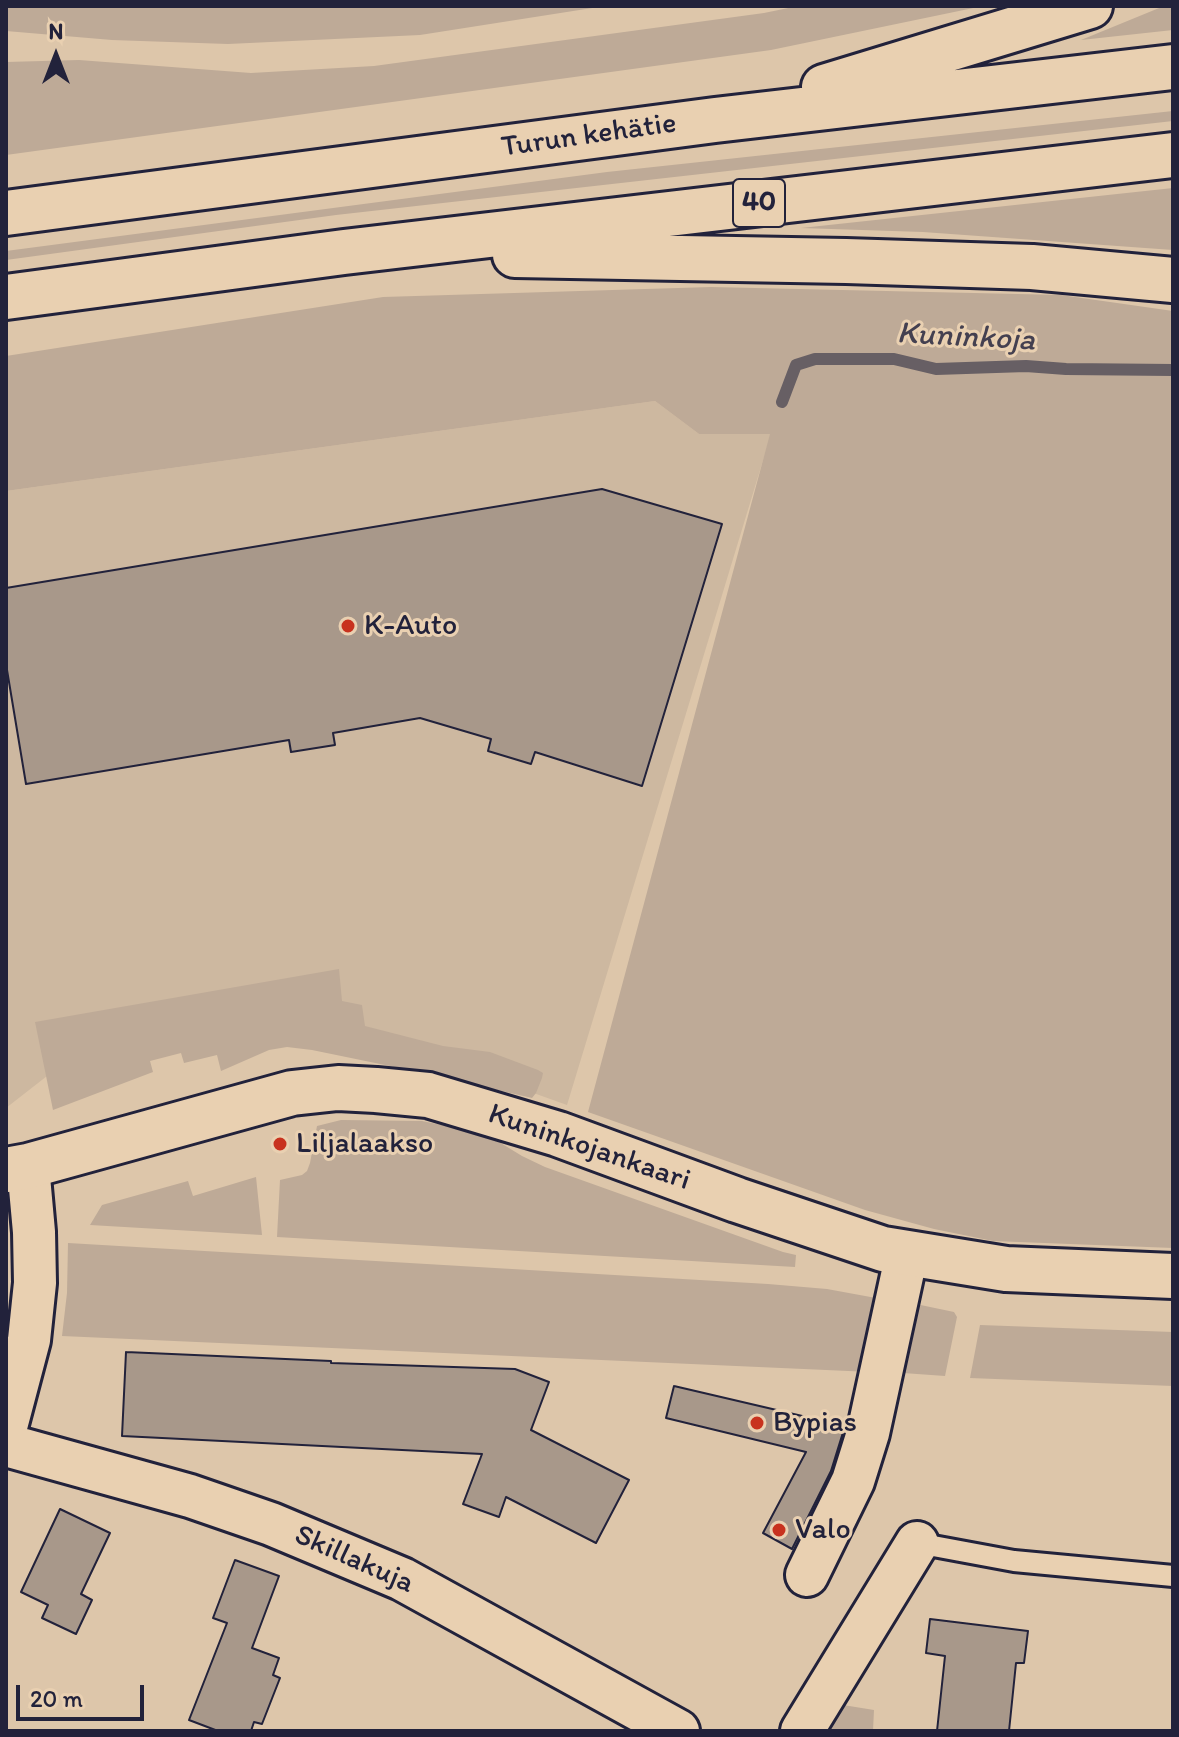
<!DOCTYPE html>
<meta charset="utf-8">
<style>
body{margin:0}
#map{position:relative;width:1179px;height:1737px;overflow:hidden;background:#ddc6aa;font-family:Itim,sans-serif}
canvas{display:block}
.frame{position:absolute;inset:0;border:8px solid #22223b;pointer-events:none}
.north{position:absolute;left:16px;top:16px;width:80px;height:80px;-webkit-text-stroke:6px #e9d0b1;paint-order:stroke;rotate:0deg;font-size:22px;font-weight:700;line-height:32px;text-align:center;color:#22223b}
.north::after{content:'';display:block;margin:auto;width:28px;height:36px;background:#22223b;clip-path:polygon(50% 0,100% 100%,50% 72%,0 100%)}
.scale{position:absolute;left:16px;top:1685px;width:128px;height:36px;box-sizing:border-box;border:4px solid #22223b;border-top:0;padding-left:10px;font-size:24px;line-height:28px;white-space:nowrap;color:#22223b;-webkit-text-stroke:6px #e9d0b1;paint-order:stroke}
</style>
<div id="map">
<canvas width="1179" height="1737"></canvas>
<div class="frame"></div>
<div class="north">N</div>
<div class="scale">20 m</div>
</div>
<script>
const ctx = document.querySelector('canvas').getContext('2d');
ctx.lineJoin = 'round';
function paint(path, color) { ctx.fillStyle = color; ctx.fill(path, 'evenodd'); }
const toPath = rows => new Path2D(rows.map(r => 'M' + r).join(''));
function strokePath(path, color, width, dash) { ctx.strokeStyle = color; ctx.lineWidth = width; ctx.lineCap = dash ? 'butt' : 'round'; ctx.setLineDash(dash || []); ctx.stroke(path); }
function label(font, color, halo, rows, align = 'center') {
  ctx.font = font + ' Itim,sans-serif'; ctx.lineWidth = 6; ctx.setLineDash([]); ctx.textBaseline = 'middle'; ctx.strokeStyle = halo; ctx.fillStyle = color; for (const [text, x, y, turn = 0] of rows) {
    ctx.save(); ctx.translate(x, y); ctx.rotate((+turn || 0) * Math.PI / 180); ctx.textAlign = isNaN(turn) ? turn : align; if (halo) ctx.strokeText(text, 0, 0); ctx.fillText(text, 0, 0); ctx.restore();
  }
}
paint(toPath([
 [655,401,699,434,771,434,567,1105,296,1008,106,1030,6,1108,6,491]
]), '#cdb8a0');
paint(toPath([
 [6,6,605,6,420,35,228,44,112,40,6,31],
 [798,6,983,6,771,50,6,155,6,62,79,60,251,73,374,66,764,13],
 [1164,6,1173,6,1173,30,1081,40],
 [1173,111,1173,121,336,215,6,260,6,251,607,172],
 [1173,188,1173,250,923,232,801,228],
 [711,287,1061,295,1173,311,1173,1248,993,1241,934,1229,865,1210,588,1112,770,434,699,434,655,401,6,491,6,356,383,297],
 [339,969,342,1001,362,1005,365,1026,443,1046,490,1052,538,1070,543,1073,542,1078,536,1093,532,1098,424,1073,312,1050,287,1047,269,1050,221,1071,217,1055,184,1063,181,1053,150,1061,153,1072,53,1110,35,1022],
 [341,1120,422,1121,486,1134,522,1156,545,1167,783,1252,796,1255,795,1267,277,1237,280,1180,302,1175,307,1171,310,1163,317,1126],
 [256,1177,262,1235,90,1225,102,1205,188,1181,193,1196],
 [68,1243,768,1284,827,1289,876,1298,871,1372,62,1336,67,1293],
 [911,1303,954,1312,957,1317,945,1376,889,1372],
 [980,1325,1173,1332,1173,1386,970,1378],
 [843,1705,874,1710,873,1731,828,1731]
]), '#beaa97');
strokePath(toPath([
 [782,402,796,365,815,359,894,359,936,369,1026,366,1066,369,1173,370]
]), '#675f64', 12);
const building = toPath([
 [602,489,722,524,642,786,535,752,531,764,488,751,491,739,420,718,333,733,335,745,291,752,289,740,26,784,6,664,6,588,602,489],
 [126,1352,331,1361,331,1363,515,1369,549,1382,531,1430,629,1480,596,1543,506,1497,499,1517,463,1504,482,1454,122,1436,126,1352],
 [674,1386,845,1426,831,1471,792,1549,763,1533,806,1452,666,1418,674,1386],
 [60,1509,110,1533,81,1594,92,1600,76,1634,42,1618,48,1605,21,1592,60,1509],
 [235,1560,279,1576,252,1648,279,1658,273,1675,280,1678,262,1724,254,1722,251,1731,218,1731,189,1720,227,1623,213,1618,235,1560],
 [930,1619,1028,1631,1024,1663,1016,1663,1009,1731,937,1731,945,1656,926,1653,930,1619]
]);
paint(building, '#a8988a');
strokePath(building, '#22223b', 2);
const service = toPath([
 [917,1543,1014,1561,1173,1576]
]);
const minor = toPath([
 [6,1427,29,1340,35,1283,34,1232,28,1166],
 [6,1445,190,1496,271,1524,402,1579,678,1731],
 [807,1575,853,1481,868,1433,907,1253],
 [802,1731,917,1543]
]);
const tertiary = toPath([
 [6,1170,28,1166,292,1093,338,1088,376,1090,428,1095,558,1134,737,1200,883,1249,1006,1269,1173,1276]
]);
const trunk = toPath([
 [824,87,1090,6],
 [6,213,715,120,1173,67],
 [515,255,846,261,1032,267,1173,280],
 [6,297,344,252,1173,155]
]);
strokePath(service, '#22223b', 26);
strokePath(minor, '#22223b', 48);
strokePath(tertiary, '#22223b', 50);
strokePath(trunk, '#22223b', 50);
strokePath(service, '#e9d0b1', 20);
strokePath(minor, '#e9d0b1', 42);
strokePath(tertiary, '#e9d0b1', 44);
strokePath(trunk, '#e9d0b1', 44);
for (const [x, y, r, color] of [
 [348,626,8,"#c8321e"],
 [280,1144,8,"#c8321e"],
 [757,1423,8,"#c8321e"],
 [779,1530,8,"#c8321e"]
]) { const dot = new Path2D(); dot.arc(x, y, r, 0, 2 * Math.PI); ctx.fillStyle = color; ctx.fill(dot); strokePath(dot, '#e9d0b1', 3); }
for (const [x, y, w] of [
 [759,203,52]
]) { const box = new Path2D(); box.roundRect(x - w / 2, y - 24, w, 48, 6); ctx.fillStyle = '#e9d0b1'; ctx.fill(box); strokePath(box, '#22223b', 2); }
label('bold 28px', '#22223b', null, [
 ["40",759,203]
]);
label('30px', '#22223b', '#e9d0b1', [
 ["Turun kehätie",589,136,-8],
 ["Kuninkojankaari",589,1148,19],
 ["Skillakuja",354,1560,24]
]);
label('30px', '#22223b', '#e9d0b1', [
 ["K-Auto",364,626],
 ["Liljalaakso",296,1144],
 ["Bypias",773,1423],
 ["Valo",795,1530]
], 'left');
label('italic 32px', '#444050', '#e9d0b1', [
 ["Kuninkoja",966,338,3]
]);
</script>
